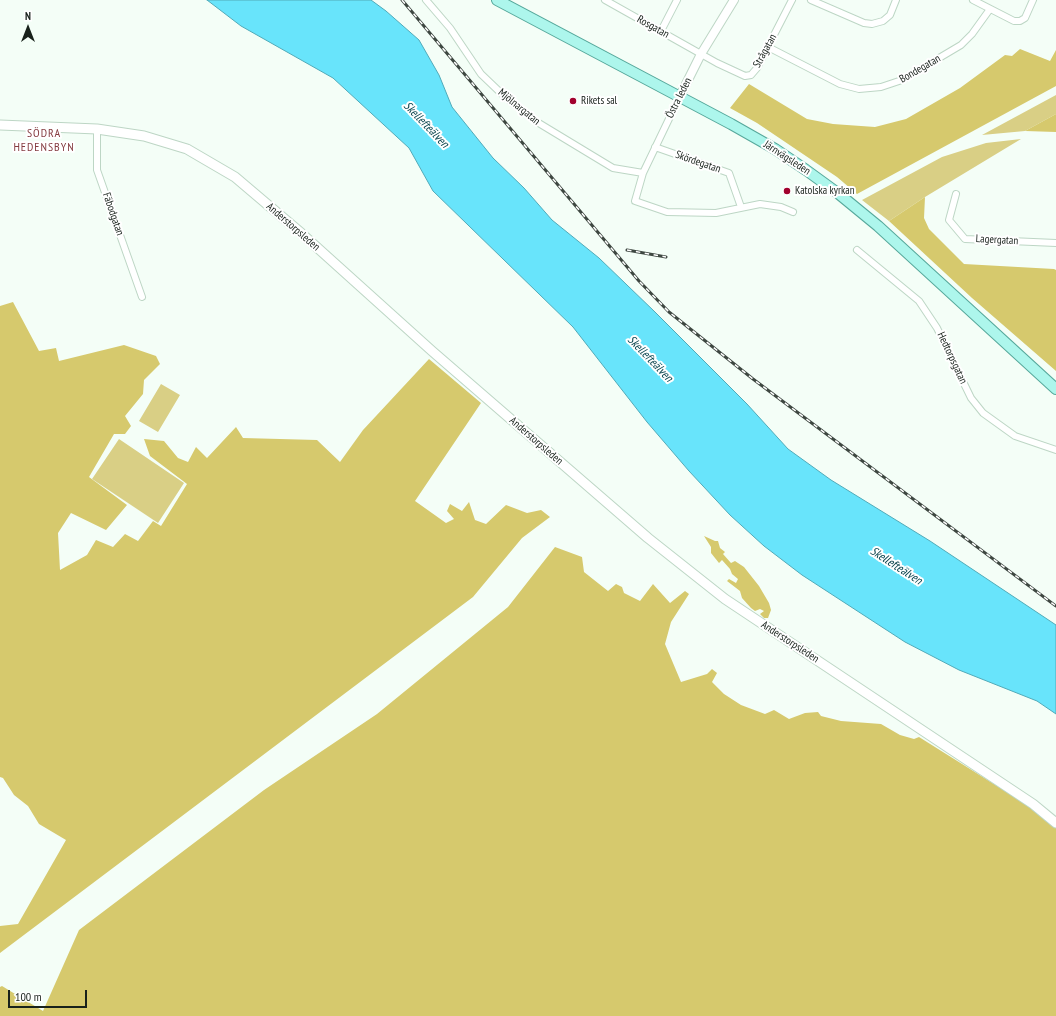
<!DOCTYPE html>
<meta charset="utf-8">
<style>
body{margin:0}
#map{position:relative;width:1056px;height:1016px;overflow:hidden;background:#f4fef7;font-family:"PT Sans Narrow",sans-serif}
canvas{display:block}
.north{position:absolute;left:8px;top:8px;width:40px;height:40px;-webkit-text-stroke:3px #fff;paint-order:stroke;rotate:0deg;font-size:11px;font-weight:700;line-height:16px;text-align:center;color:#18211b}
.north::after{content:'';display:block;margin:auto;width:14px;height:18px;background:#18211b;clip-path:polygon(50% 0,100% 100%,50% 72%,0 100%)}
.scale{position:absolute;left:8px;top:990px;width:79px;height:18px;box-sizing:border-box;border:2px solid #18211b;border-top:0;padding-left:5px;font-size:12px;line-height:14px;white-space:nowrap;color:#18211b;-webkit-text-stroke:3px #fff;paint-order:stroke}
</style>
<div id="map">
<canvas width="1056" height="1016"></canvas>
<div class="north">N</div>
<div class="scale">100 m</div>
</div>
<script>
const ctx = document.querySelector('canvas').getContext('2d');
ctx.lineJoin = 'round';
function paint(path, color) { ctx.fillStyle = color; ctx.fill(path, 'evenodd'); }
const toPath = rows => new Path2D(rows.map(r => 'M' + r).join(''));
function strokePath(path, color, width, dash) { ctx.strokeStyle = color; ctx.lineWidth = width; ctx.lineCap = dash ? 'butt' : 'round'; ctx.setLineDash(dash || []); ctx.stroke(path); }
function label(font, color, halo, rows, align = 'center') {
  ctx.font = font + ' "PT Sans Narrow",sans-serif'; ctx.lineWidth = 4; ctx.setLineDash([]); ctx.textBaseline = 'middle'; ctx.strokeStyle = halo; ctx.fillStyle = color; for (const [text, x, y, turn = 0] of rows) {
    ctx.save(); ctx.translate(x, y); ctx.rotate((+turn || 0) * Math.PI / 180); ctx.textAlign = isNaN(turn) ? turn : align; if (halo) ctx.strokeText(text, 0, 0); ctx.fillText(text, 0, 0); ctx.restore();
  }
}
paint(toPath([
 [1056,95,1056,114,1025,131,982,135],
 [1021,139,925,197,889,221,862,200,942,157,986,143],
 [161,384,180,395,158,432,139,421],
 [119,439,184,483,158,523,92,479]
]), '#d9cf85');
paint(toPath([
 [1020,49,1050,61,1056,50,1056,86,857,194,837,177,757,123,730,108,749,84,807,119,833,124,875,127,906,119,960,88,1005,55,1012,56],
 [1056,114,1056,132,1025,131],
 [925,197,924,218,929,229,964,264,1054,269,1056,270,1056,371,972,298,889,221],
 [13,302,39,351,56,348,59,361,124,345,156,356,160,364,144,380,143,394,125,416,131,426,125,434,114,434,89,477,127,505,106,530,71,513,58,533,60,570,87,555,96,540,113,547,125,534,138,541,153,521,161,526,187,484,150,456,144,439,164,441,178,458,188,462,196,447,207,458,236,427,243,438,317,440,340,462,363,430,429,359,481,403,415,501,446,523,454,519,447,511,450,504,462,511,469,502,475,520,486,524,506,505,527,513,541,510,550,517,522,538,473,597,0,953,0,926,18,924,66,840,39,824,28,806,14,795,3,778,0,777,0,306],
 [704,536,715,541,718,541,720,548,725,552,723,554,731,563,735,561,744,567,759,586,769,603,771,610,768,618,764,618,760,614,764,611,760,609,755,611,751,608,742,598,740,591,727,581,729,579,736,583,738,579,732,574,730,569,722,560,719,563,711,553,711,547],
 [555,547,582,557,584,572,608,591,616,584,622,587,624,593,640,601,653,584,670,603,685,591,689,594,671,622,665,644,681,682,707,674,712,669,717,673,712,682,724,694,741,705,765,714,774,710,789,719,805,713,818,712,821,716,841,721,881,724,900,735,914,739,919,737,1029,806,1056,828,1056,1016,0,1016,0,987,2,986,43,1011,79,930,264,790,377,714,508,607]
]), '#d6c96d');
const water = toPath([
 [207,0,371,0,386,11,419,40,439,75,452,107,493,158,524,188,552,220,599,258,655,312,747,404,788,449,831,480,930,541,1056,625,1056,714,1037,701,959,670,905,642,802,575,764,546,730,515,689,471,647,422,573,327,433,191,409,148,333,78,241,26,207,0]
]);
paint(water, '#68e4fb');
strokePath(water, '#50aab8', 1);
const minor = toPath([
 [426,0,450,28,481,74,504,96,537,122,613,168,643,173],
 [605,0,717,63,745,76,751,75,757,68,792,0],
 [811,0,864,23,872,24,883,21,890,15,896,0],
 [973,0,1014,21,1020,21,1025,18,1033,0],
 [661,31,677,0],
 [768,47,840,84,859,89,881,87,902,80,961,45,972,34,990,9],
 [679,98,643,173,635,201,667,212,716,213,760,204,781,207,793,212],
 [97,129,97,170,142,297],
 [655,147,729,173,741,207],
 [956,194,949,220,965,239,1056,243],
 [857,250,919,301,937,328,971,398,983,413,1015,436,1056,450]
]);
const tertiary = toPath([
 [679,98,701,54,734,0]
]);
const secondary = toPath([
 [0,125,97,129,144,136,187,149,235,177,301,233,432,351,648,538,725,599,1033,804,1056,823]
]);
const primary = toPath([
 [497,0,731,124,775,149,806,170,839,194,878,226,1056,389]
]);
strokePath(minor, '#bdd6c5', 8);
strokePath(tertiary, '#bdd6c5', 10);
strokePath(secondary, '#bdd6c5', 11);
strokePath(primary, '#56a89b', 12);
strokePath(minor, '#fff', 6);
strokePath(tertiary, '#fff', 8);
strokePath(secondary, '#fff', 9);
strokePath(primary, '#adf6ec', 10);
const rail = toPath([
 [402,0,639,281,669,312,753,379,1056,606],
 [627,250,666,257]
]);
strokePath(rail, '#3e4741', 3);
strokePath(rail, '#fff', 1.5, [4.5]);
for (const [x, y, r, color] of [
 [573,101,4,"#a1012d"],
 [787,191,4,"#a1012d"]
]) { const dot = new Path2D(); dot.arc(x, y, r, 0, 2 * Math.PI); ctx.fillStyle = color; ctx.fill(dot); strokePath(dot, '#fff', 1.5); }
label('11px', '#18211b', '#fff', [
 ["Rosgatan",653,27,29],
 ["Strågatan",765,51,-61],
 ["Bondegatan",920,69,-30],
 ["Östra leden",679,98,-63],
 ["Mjölnargatan",519,107,39],
 ["Järnvägsleden",787,158,33],
 ["Skördegatan",698,162,19],
 ["Fäbodgatan",113,214,71],
 ["Anderstorpsleden",293,227,41],
 ["Lagergatan",997,240,3],
 ["Hedtorpsgatan",952,358,65],
 ["Anderstorpsleden",536,441,41],
 ["Anderstorpsleden",790,642,33]
]);
label('11px', '#18211b', '#fff', [
 ["Rikets sal",581,101],
 ["Katolska kyrkan",795,191]
], 'left');
label('italic 12px', '#0c464f', '#fff', [
 ["Skellefteälven",426,125,46],
 ["Skellefteälven",650,359,46],
 ["Skellefteälven",896,566,33]
]);
ctx.letterSpacing = '1px';
label('12px', '#853c41', '#fff', [
 ["SÖDRA",44,134],
 ["HEDENSBYN",44,148]
]);
ctx.letterSpacing = '0px';
</script>
